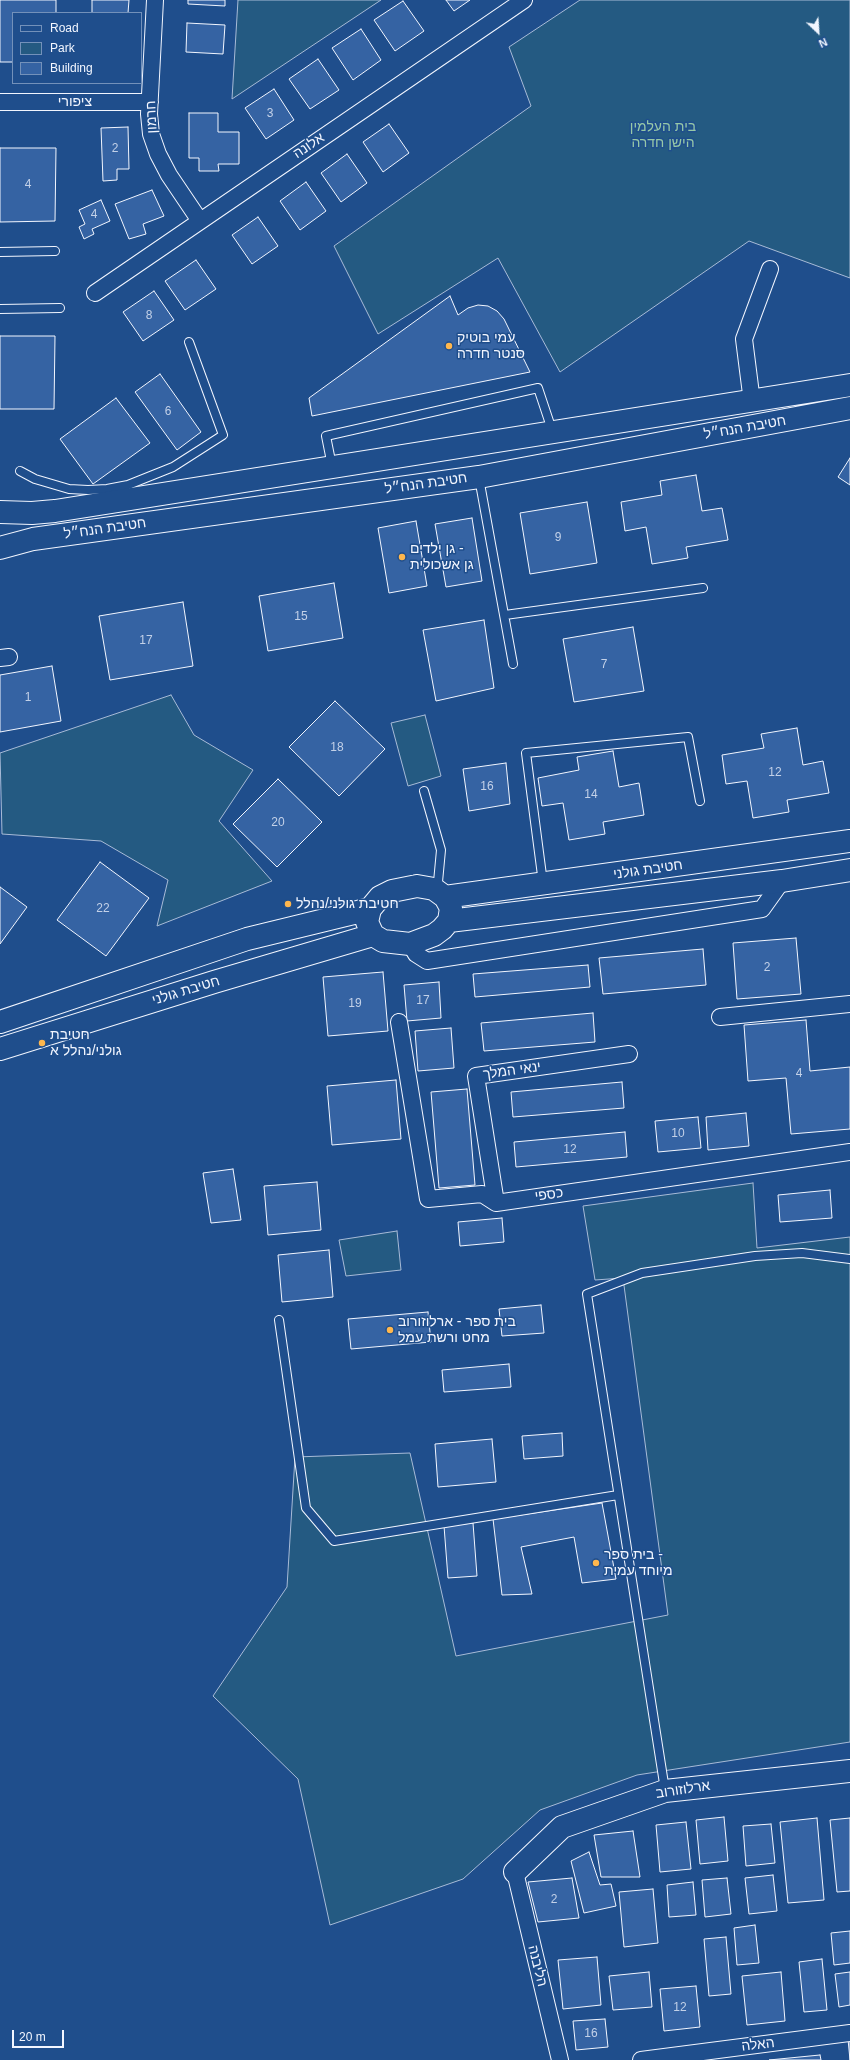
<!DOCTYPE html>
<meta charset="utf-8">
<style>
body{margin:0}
#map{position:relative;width:850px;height:2060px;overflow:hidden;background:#1f4e8c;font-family:Arial,sans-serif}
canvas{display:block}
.legend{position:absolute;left:12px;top:12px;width:130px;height:72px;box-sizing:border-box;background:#1f4e8c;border:1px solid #7391ba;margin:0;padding:5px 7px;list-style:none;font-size:12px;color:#f2f6ff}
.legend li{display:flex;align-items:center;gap:8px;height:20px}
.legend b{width:20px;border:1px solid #7391ba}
.north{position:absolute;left:798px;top:12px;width:40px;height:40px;-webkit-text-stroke:3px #1f4e8c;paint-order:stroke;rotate:155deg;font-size:11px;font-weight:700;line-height:16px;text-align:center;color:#f2f6ff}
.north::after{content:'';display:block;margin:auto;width:14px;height:18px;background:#f2f6ff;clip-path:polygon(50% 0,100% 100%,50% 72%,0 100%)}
.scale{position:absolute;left:12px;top:2030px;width:52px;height:18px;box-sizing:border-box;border:2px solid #f2f6ff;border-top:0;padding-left:5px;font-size:12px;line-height:14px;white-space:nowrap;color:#f2f6ff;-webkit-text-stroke:3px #1f4e8c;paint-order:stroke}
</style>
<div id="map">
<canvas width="850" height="2060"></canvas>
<ul class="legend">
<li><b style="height:5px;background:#1f4e8c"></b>Road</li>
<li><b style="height:11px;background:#245a82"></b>Park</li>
<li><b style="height:11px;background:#3563a3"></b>Building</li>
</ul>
<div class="north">N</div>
<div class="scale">20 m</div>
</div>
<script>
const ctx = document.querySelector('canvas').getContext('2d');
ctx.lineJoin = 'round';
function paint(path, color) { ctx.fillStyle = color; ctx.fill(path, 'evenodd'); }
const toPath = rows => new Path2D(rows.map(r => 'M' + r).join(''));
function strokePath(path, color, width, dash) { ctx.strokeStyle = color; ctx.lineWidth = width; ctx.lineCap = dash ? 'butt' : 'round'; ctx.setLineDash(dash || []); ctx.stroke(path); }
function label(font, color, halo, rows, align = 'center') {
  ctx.font = font + ' Arial,"Noto Sans Hebrew",sans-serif'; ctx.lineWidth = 3; ctx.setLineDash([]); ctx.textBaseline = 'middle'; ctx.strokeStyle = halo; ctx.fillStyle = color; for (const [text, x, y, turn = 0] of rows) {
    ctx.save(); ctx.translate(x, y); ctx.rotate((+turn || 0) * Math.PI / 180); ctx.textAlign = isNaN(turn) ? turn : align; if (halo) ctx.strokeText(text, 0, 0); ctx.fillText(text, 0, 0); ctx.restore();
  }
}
const green = toPath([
 [238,0,381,0,232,99,238,0],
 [580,0,850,0,850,278,749,241,560,372,498,258,378,334,334,246,531,106,509,47,580,0],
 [171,695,194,735,253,770,219,821,272,881,157,926,168,880,101,841,2,834,0,753,171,695],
 [425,715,441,776,408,786,391,723,425,715],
 [753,1183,757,1248,850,1237,850,1742,637,1775,540,1810,463,1879,330,1925,298,1779,213,1696,287,1587,295,1457,410,1453,456,1656,668,1615,623,1278,595,1280,583,1206,753,1183],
 [397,1231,401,1270,346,1276,339,1240,397,1231]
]);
paint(green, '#245a82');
strokePath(green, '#a8bbd7', 1);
const building = toPath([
 [0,0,56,0,56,13,13,13,13,62,0,62,0,0],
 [92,0,129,0,128,13,92,13,92,0],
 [188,0,225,0,225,6,188,4,188,0],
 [446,0,470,0,454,11,446,0],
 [403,1,424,31,395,51,374,20,403,1],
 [187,23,225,25,223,54,186,52,187,23],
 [361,29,381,60,353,80,332,48,361,29],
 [318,59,339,90,310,109,289,79,318,59],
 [274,89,294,120,266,139,245,108,274,89],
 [189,113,218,113,218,132,239,132,239,164,218,164,219,171,199,171,199,158,189,158,189,113],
 [389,124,409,153,383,172,363,142,389,124],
 [128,127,129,169,117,169,117,180,103,181,101,128,128,127],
 [0,148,56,148,55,221,0,222,0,148],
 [347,154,367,183,341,202,321,173,347,154],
 [306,182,326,211,300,230,280,201,306,182],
 [152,190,164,216,143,224,146,234,129,239,115,204,152,190],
 [101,200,110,221,92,229,94,234,84,239,79,227,85,224,79,210,101,200],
 [258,217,278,246,252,264,232,235,258,217],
 [196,260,216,289,185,310,165,281,196,260],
 [154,291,174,320,143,341,123,312,154,291],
 [450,296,458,315,468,308,478,305,488,306,497,311,504,319,530,372,312,416,309,398,450,296],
 [0,336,55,336,54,409,0,409,0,336],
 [160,374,201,432,177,450,135,392,160,374],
 [116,398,150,443,93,484,60,439,116,398],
 [850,458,850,485,838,477,850,458],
 [696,475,702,511,722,508,728,540,686,547,688,558,652,564,646,527,625,531,621,502,662,495,660,481,696,475],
 [587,502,597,563,530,574,520,513,587,502],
 [472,518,482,581,446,587,435,524,472,518],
 [416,521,427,586,389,593,378,528,416,521],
 [334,583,343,638,268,651,259,596,334,583],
 [183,602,193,666,110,680,99,616,183,602],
 [484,620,494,688,436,701,423,630,484,620],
 [633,627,644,691,574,702,563,639,633,627],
 [52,666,61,721,0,732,0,675,52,666],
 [335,701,385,749,339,796,289,747,335,701],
 [797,728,803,765,823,761,829,793,787,800,789,812,753,818,747,781,726,784,722,755,764,748,761,734,797,728],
 [613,751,619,787,639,783,644,815,603,822,605,834,569,840,563,803,542,806,538,778,579,770,577,757,613,751],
 [506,763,510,804,469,811,463,769,506,763],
 [278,779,322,822,277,867,233,824,278,779],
 [100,862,149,898,106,956,57,920,100,862],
 [0,887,27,907,0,944,0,887],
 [796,938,801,994,737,999,733,943,796,938],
 [703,949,706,985,603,994,599,958,703,949],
 [588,965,590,987,475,997,473,974,588,965],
 [383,972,388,1031,328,1036,323,977,383,972],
 [439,982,441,1018,407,1021,404,985,439,982],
 [593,1013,595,1042,484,1051,481,1023,593,1013],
 [806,1020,810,1071,850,1067,850,1129,791,1134,786,1078,748,1081,744,1025,806,1020],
 [451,1028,454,1068,418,1071,415,1031,451,1028],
 [396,1080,401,1139,332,1145,327,1086,396,1080],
 [622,1082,624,1108,513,1117,511,1092,622,1082],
 [467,1089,475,1185,439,1188,431,1092,467,1089],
 [746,1113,749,1146,708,1150,706,1117,746,1113],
 [698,1117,701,1148,658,1152,655,1121,698,1117],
 [625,1132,627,1157,516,1167,514,1142,625,1132],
 [233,1169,241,1220,211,1223,203,1173,233,1169],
 [317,1182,321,1230,268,1235,264,1186,317,1182],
 [830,1190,832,1218,780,1222,778,1195,830,1190],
 [502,1218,504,1242,460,1246,458,1222,502,1218],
 [329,1250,333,1297,282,1302,278,1255,329,1250],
 [541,1305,544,1333,502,1336,499,1309,541,1305],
 [428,1312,431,1342,351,1349,348,1319,428,1312],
 [509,1364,511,1387,444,1392,442,1370,509,1364],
 [562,1433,563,1456,524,1459,522,1436,562,1433],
 [492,1439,496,1482,438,1487,435,1444,492,1439],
 [602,1503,616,1579,582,1583,574,1537,521,1547,532,1594,502,1595,493,1519,602,1503],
 [473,1523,477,1576,448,1578,444,1526,473,1523],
 [724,1817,728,1861,700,1864,696,1820,724,1817],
 [817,1818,824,1900,788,1903,780,1822,817,1818],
 [850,1818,850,1891,837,1892,830,1820,850,1818],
 [686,1822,691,1869,660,1872,656,1825,686,1822],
 [771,1824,775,1863,746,1866,743,1826,771,1824],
 [633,1831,640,1877,601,1877,594,1835,633,1831],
 [589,1852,600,1885,611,1884,616,1906,584,1913,571,1861,589,1852],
 [773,1875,777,1911,749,1914,745,1878,773,1875],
 [572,1878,579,1918,538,1922,528,1882,572,1878],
 [727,1878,731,1914,705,1917,702,1880,727,1878],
 [693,1882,696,1915,669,1917,667,1885,693,1882],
 [653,1889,658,1943,624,1947,619,1892,653,1889],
 [755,1925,759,1963,737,1965,734,1928,755,1925],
 [850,1931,850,1963,834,1965,831,1933,850,1931],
 [726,1937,731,1994,709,1996,704,1939,726,1937],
 [597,1957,601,2005,563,2009,558,1960,597,1957],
 [822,1959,827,2010,804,2012,799,1962,822,1959],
 [649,1972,652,2007,613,2010,609,1976,649,1972],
 [781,1972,785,2021,747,2025,742,1976,781,1972],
 [850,1972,850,2005,839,2007,835,1974,850,1972],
 [696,1986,700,2027,664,2031,660,1989,696,1986],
 [605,2019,608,2047,576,2050,573,2021,605,2019],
 [848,2039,850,2039,850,2060,848,2039],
 [820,2055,821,2060,769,2060,820,2055]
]);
paint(building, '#3563a3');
strokePath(building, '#f2f6ff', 1);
const lane = toPath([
 [0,252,55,251],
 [0,309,60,308],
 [332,466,326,436,538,388,552,430],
 [20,471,35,479,69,489,88,490,107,489,128,485,173,467,223,435,189,342],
 [479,478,513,664],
 [505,615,703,588],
 [424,791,441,850,438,882,435,888],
 [543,883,526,753,688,737,700,801],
 [279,1320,306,1508,334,1541,618,1495],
 [665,1790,587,1294,642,1273,755,1256,802,1253,850,1259]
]);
const street = toPath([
 [155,0,149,114,151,134,158,154,169,175,200,221],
 [0,102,150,102],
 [95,293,524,0],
 [752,402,744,339,770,269],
 [0,658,9,657],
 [410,944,416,954,427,961,762,909,782,881],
 [720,1017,850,1004],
 [399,1022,428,1199,482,1194,496,1203,850,1152],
 [496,1203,476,1076,629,1054],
 [515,1872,560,2060],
 [641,2060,850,2033]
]);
const secondary = toPath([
 [0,512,32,513,55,511,850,385],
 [0,548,33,539,479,477,850,408],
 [417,886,434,889,445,897,451,908,449,921,442,929,434,935,410,944,383,941,373,935,367,922,370,909,380,897,392,891,417,886],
 [445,897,850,841],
 [449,921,782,881,850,870],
 [0,1022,247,939,370,909],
 [0,1049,214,982,373,935],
 [515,1872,562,1827,665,1791,850,1771]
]);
strokePath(lane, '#f2f6ff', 10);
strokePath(street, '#f2f6ff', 18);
strokePath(secondary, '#f2f6ff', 24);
strokePath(lane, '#1f4e8c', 8);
strokePath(street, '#1f4e8c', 16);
strokePath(secondary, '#1f4e8c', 22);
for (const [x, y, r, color] of [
 [449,346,4,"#ffb74d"],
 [402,557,4,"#ffb74d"],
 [288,904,4,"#ffb74d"],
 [42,1043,4,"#ffb74d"],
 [390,1330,4,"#ffb74d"],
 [596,1563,4,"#ffb74d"]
]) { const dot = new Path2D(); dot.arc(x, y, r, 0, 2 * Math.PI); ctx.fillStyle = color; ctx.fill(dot); strokePath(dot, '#1f4e8c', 1.5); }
label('12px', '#c3d1e8', null, [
 ["3",270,114],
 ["2",115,149],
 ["4",28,185],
 ["4",94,215],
 ["8",149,316],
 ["6",168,412],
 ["9",558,538],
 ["15",301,617],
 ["17",146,641],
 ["7",604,665],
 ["1",28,698],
 ["18",337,748],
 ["12",775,773],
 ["16",487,787],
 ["14",591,795],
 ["20",278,823],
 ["22",103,909],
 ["2",767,968],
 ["17",423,1001],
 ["19",355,1004],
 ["4",799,1074],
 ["10",678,1134],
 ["12",570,1150],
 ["2",554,1900],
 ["12",680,2008],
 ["16",591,2034]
]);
label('14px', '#f2f6ff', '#1f4e8c', [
 ["ציפורי",75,102],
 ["חרמון",152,117,-93],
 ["אלונה",309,146,-34],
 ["חטיבת הנח״ל",745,428,-10],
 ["חטיבת הנח״ל",426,484,-8],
 ["חטיבת הנח״ל",105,529,-8],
 ["חטיבת גולני",648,870,-8],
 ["חטיבת גולני",186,991,-17],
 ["ינאי המלך",512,1071,-8],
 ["כספי",549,1195,-8],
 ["ארלוזורוב",683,1790,-9],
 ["הליבנה",537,1966,76],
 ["האלה",758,2045,-7]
]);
label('14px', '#97c8a6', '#1f4e8c', [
 ["בית העלמין",663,127],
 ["הישן חדרה",663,143]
]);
label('14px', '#f2f6ff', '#1f4e8c', [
 ["עמי בוטיק",457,338],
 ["סנטר חדרה",457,354],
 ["גן ילדים -",410,549],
 ["גן אשכולית",410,565],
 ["חטיבת גולני/נהלל",296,904],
 ["חטיבת",50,1035],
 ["גולני/נהלל א",50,1051],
 ["בית ספר - ארלוזורוב",398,1322],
 ["מחט ורשת עמל",398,1338],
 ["בית ספר -",604,1555],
 ["מיוחד עמית",604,1571]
], 'left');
</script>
